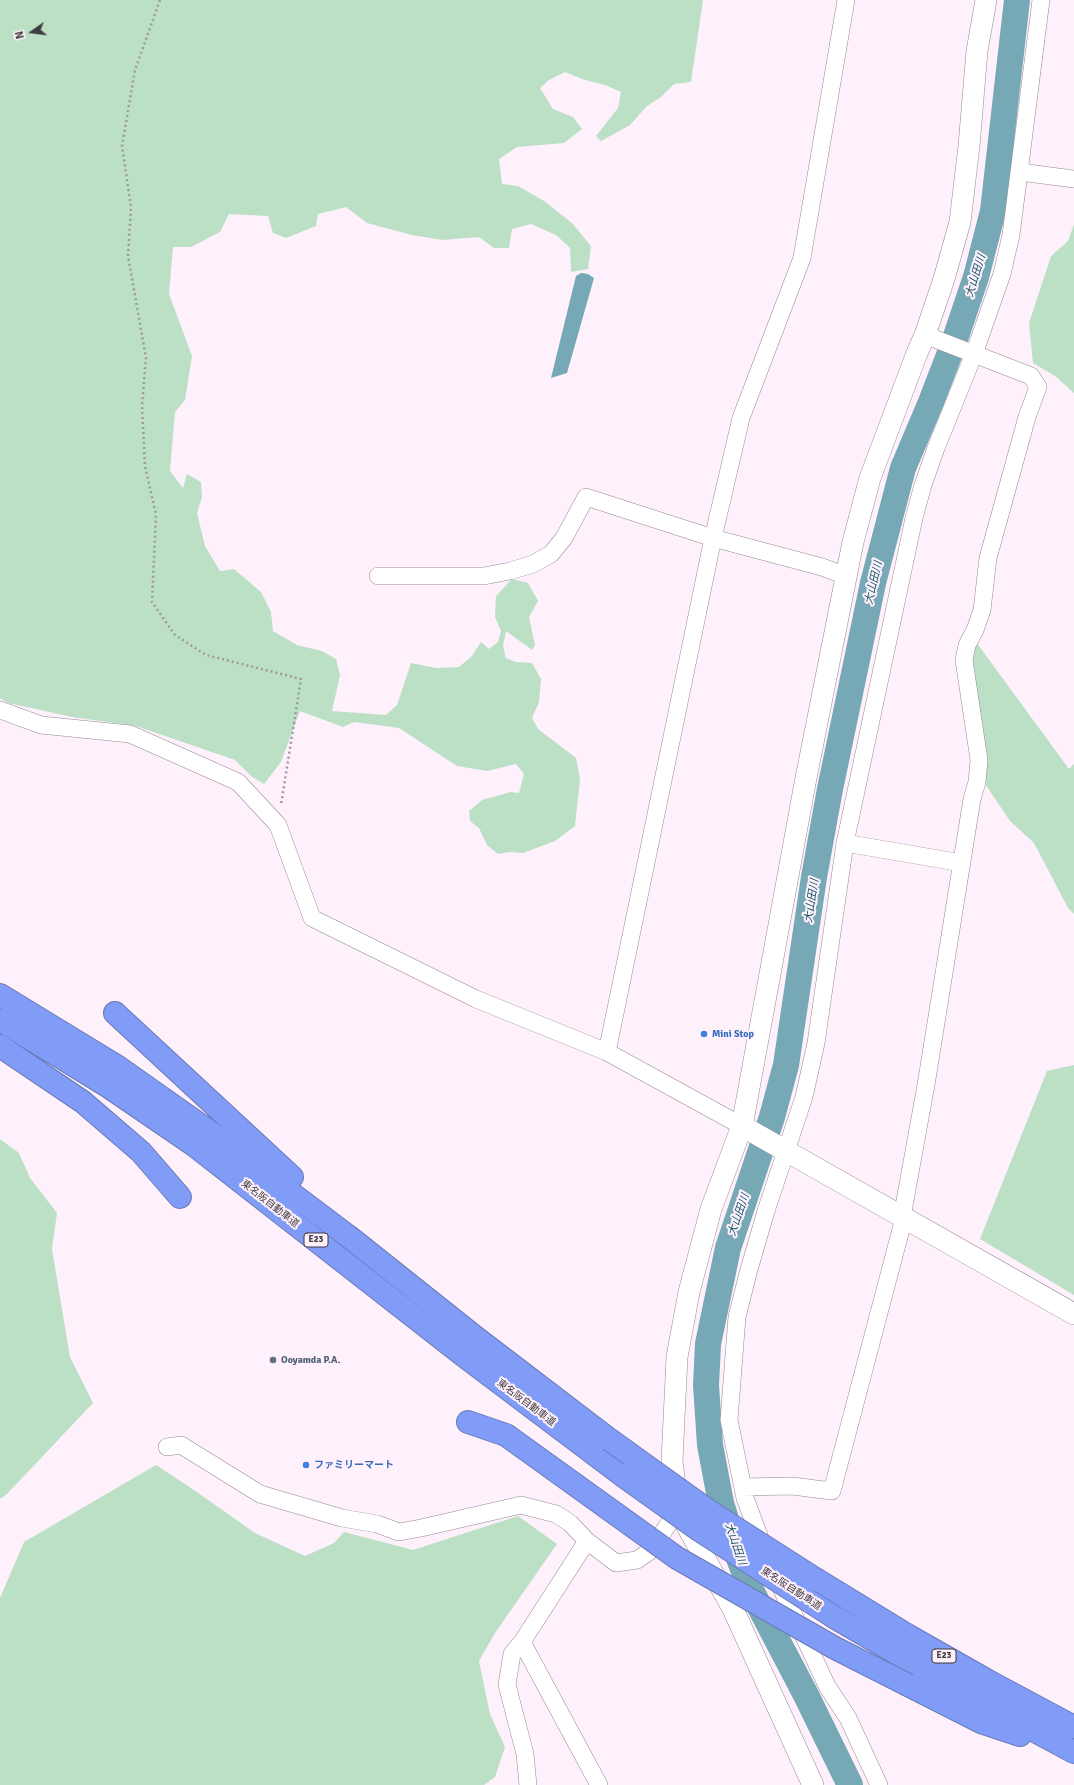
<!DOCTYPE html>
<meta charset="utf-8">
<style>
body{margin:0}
#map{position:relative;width:1074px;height:1785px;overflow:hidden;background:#fef1fc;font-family:Signika,sans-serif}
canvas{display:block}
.north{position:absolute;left:12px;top:12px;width:40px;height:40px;-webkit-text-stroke:3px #fef1fc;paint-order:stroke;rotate:256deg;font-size:11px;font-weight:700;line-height:16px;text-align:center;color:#403b3f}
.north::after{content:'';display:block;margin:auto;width:14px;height:18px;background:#403b3f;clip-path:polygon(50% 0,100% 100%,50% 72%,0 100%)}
</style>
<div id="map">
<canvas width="1074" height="1785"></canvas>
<div class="north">N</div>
</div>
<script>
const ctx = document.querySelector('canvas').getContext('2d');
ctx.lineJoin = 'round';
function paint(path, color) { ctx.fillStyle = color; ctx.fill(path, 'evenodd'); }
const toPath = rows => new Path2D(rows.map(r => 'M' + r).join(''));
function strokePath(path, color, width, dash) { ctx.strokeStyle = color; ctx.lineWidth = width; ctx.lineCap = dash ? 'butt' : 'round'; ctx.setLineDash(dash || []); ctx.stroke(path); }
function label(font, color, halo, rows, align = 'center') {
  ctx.font = font + ' Signika,"Noto Sans JP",sans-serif'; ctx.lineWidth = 4; ctx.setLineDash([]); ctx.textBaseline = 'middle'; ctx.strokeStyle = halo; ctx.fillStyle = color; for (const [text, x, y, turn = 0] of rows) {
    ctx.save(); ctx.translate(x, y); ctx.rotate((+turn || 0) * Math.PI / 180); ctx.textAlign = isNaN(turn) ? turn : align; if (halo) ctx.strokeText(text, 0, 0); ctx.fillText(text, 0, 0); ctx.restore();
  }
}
paint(toPath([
 [0,0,703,0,691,82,674,84,661,97,647,106,630,125,601,141,596,136,618,108,621,92,605,85,582,79,565,72,549,80,540,88,553,109,573,117,582,129,564,143,517,147,499,159,502,184,518,186,544,201,572,223,591,246,588,269,571,272,570,248,556,235,531,224,512,229,509,248,494,248,479,237,442,240,412,235,367,223,346,207,318,214,316,226,286,238,273,233,268,216,229,214,220,232,191,247,173,247,169,294,192,356,185,400,175,412,170,471,183,488,187,474,201,482,202,497,197,513,205,546,220,571,234,569,261,592,271,612,273,631,297,645,322,651,336,659,340,675,332,711,386,715,397,705,411,663,436,668,459,667,472,656,481,642,489,649,498,642,501,631,495,617,496,596,512,579,528,583,538,601,529,617,535,645,532,650,506,631,503,646,506,658,516,662,532,663,541,679,539,702,532,718,538,729,576,758,580,779,575,826,555,841,523,853,510,852,498,854,487,845,479,828,470,821,469,811,482,800,511,792,519,793,524,774,516,764,487,771,457,766,399,728,354,722,343,727,300,711,281,762,264,784,252,777,235,760,136,726,72,717,8,703,0,698],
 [1074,224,1074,393,1055,376,1033,363,1029,323,1051,256,1068,241],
 [976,642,1069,769,1074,764,1074,914,1068,908,1034,843,1010,821,985,784,969,660],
 [1074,1065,1074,1295,980,1239,1047,1071],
 [0,1139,19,1153,30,1178,57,1213,52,1249,70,1357,93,1403,7,1494,0,1499],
 [156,1465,194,1490,255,1533,305,1556,334,1543,344,1532,413,1550,518,1516,557,1544,495,1633,479,1661,490,1714,505,1747,495,1777,484,1785,0,1785,0,1598,24,1542]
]), '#bbe0c5');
paint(toPath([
 [581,273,588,274,594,278,567,373,551,378,576,276]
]), '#76a8b6');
strokePath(toPath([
 [850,1785,806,1695,752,1592,735,1548,721,1503,710,1445,706,1385,708,1344,728,1248,772,1117,786,1065,814,877,830,789,873,583,903,468,931,402,953,345,976,277,993,211,1017,0]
]), '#76a8b6', 26);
const minor = toPath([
 [1020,172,1074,179],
 [378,576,484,576,510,571,533,564,551,554,564,538,586,497,713,538,822,567,846,576],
 [0,710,41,725,130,734,238,782,278,825,312,918,476,999,607,1052,742,1126],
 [845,843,962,863],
 [607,1052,713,538,741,418,802,258,846,0],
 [902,1217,926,1085,972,799,977,782,979,760,964,660,967,645,975,630,982,610,988,558,1027,417,1038,387,1031,376,925,335],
 [167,1447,181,1445,260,1494,342,1518,377,1524,399,1532,421,1528,521,1505,556,1514,570,1523,587,1541,616,1563,637,1560,650,1551,678,1510],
 [743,1487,792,1486,832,1491,904,1218],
 [587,1541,522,1642,599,1785],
 [764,1549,745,1498,729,1420,737,1317,748,1273,766,1211,804,1097,816,1043,845,843,914,518,923,485,936,448,974,354,1002,274,1011,235,1041,0],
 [776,1577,827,1686,848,1718,879,1785],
 [522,1642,512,1654,507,1685,525,1754,528,1785]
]);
const tertiary = toPath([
 [742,1126,1074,1314],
 [813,1785,733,1609,678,1510,672,1461,677,1357,689,1292,711,1209,742,1126,806,778,853,542,870,478,917,353,925,335,944,279,960,222,969,146,977,51,986,0]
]);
const motorway = toPath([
 [0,995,118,1067,206,1129,348,1236,475,1337,610,1440],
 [115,1013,292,1177],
 [0,1020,109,1087,194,1145,463,1355,622,1475],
 [0,1046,83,1102,141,1152,180,1197],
 [468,1422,506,1435],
 [817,1580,907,1635,988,1681,1074,1727],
 [834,1617,977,1700,1074,1752],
 [908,1685,981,1722,1020,1735]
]);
strokePath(minor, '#948893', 18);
strokePath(tertiary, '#948893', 22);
strokePath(motorway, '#6a7ab7', 24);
strokePath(toPath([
 [160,0,135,70,122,146,131,207,128,256,146,358,142,406,145,466,156,515,152,602,175,635,206,655,301,679,281,805]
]), '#a1989f', 2.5, [2, 3]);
strokePath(minor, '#fff', 17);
strokePath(tertiary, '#fff', 21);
strokePath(motorway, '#819cf7', 22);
const motorwayBridge = toPath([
 [506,1435,677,1558,835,1648,908,1685],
 [610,1440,709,1511,817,1580],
 [622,1475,699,1530,834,1617]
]);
strokePath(motorwayBridge, '#6a7ab7', 24, []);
strokePath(motorwayBridge, '#819cf7', 22);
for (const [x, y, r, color] of [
 [704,1034,4,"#3f7fe0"],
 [273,1360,4,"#5c6f8a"],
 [306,1465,4,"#3f7fe0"]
]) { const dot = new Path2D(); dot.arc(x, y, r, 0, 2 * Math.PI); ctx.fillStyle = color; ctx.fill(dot); strokePath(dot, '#fef1fc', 1.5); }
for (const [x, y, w] of [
 [316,1240,24],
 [944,1656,24]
]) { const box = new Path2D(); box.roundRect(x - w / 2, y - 7, w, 14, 3); ctx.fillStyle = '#fef1fc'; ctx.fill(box); strokePath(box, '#403b3f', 1); }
label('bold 9px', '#403b3f', null, [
 ["E23",316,1240],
 ["E23",944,1656]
]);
label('bold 10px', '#366cbe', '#fef1fc', [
 ["Mini Stop",712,1034],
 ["ファミリーマート",314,1465]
], 'left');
label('10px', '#403b3f', '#fef1fc', [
 ["東名阪自動車道",270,1204,38],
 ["東名阪自動車道",526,1403,37],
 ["東名阪自動車道",791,1589,33]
]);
label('bold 10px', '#4e5e75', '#fef1fc', [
 ["Ooyamda P.A.",281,1360]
], 'left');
label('italic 11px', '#135768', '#fef1fc', [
 ["大山田川",976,276,-73],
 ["大山田川",874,583,-77],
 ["大山田川",812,901,-81],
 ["大山田川",739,1215,-71],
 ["大山田川",735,1544,71]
]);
</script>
